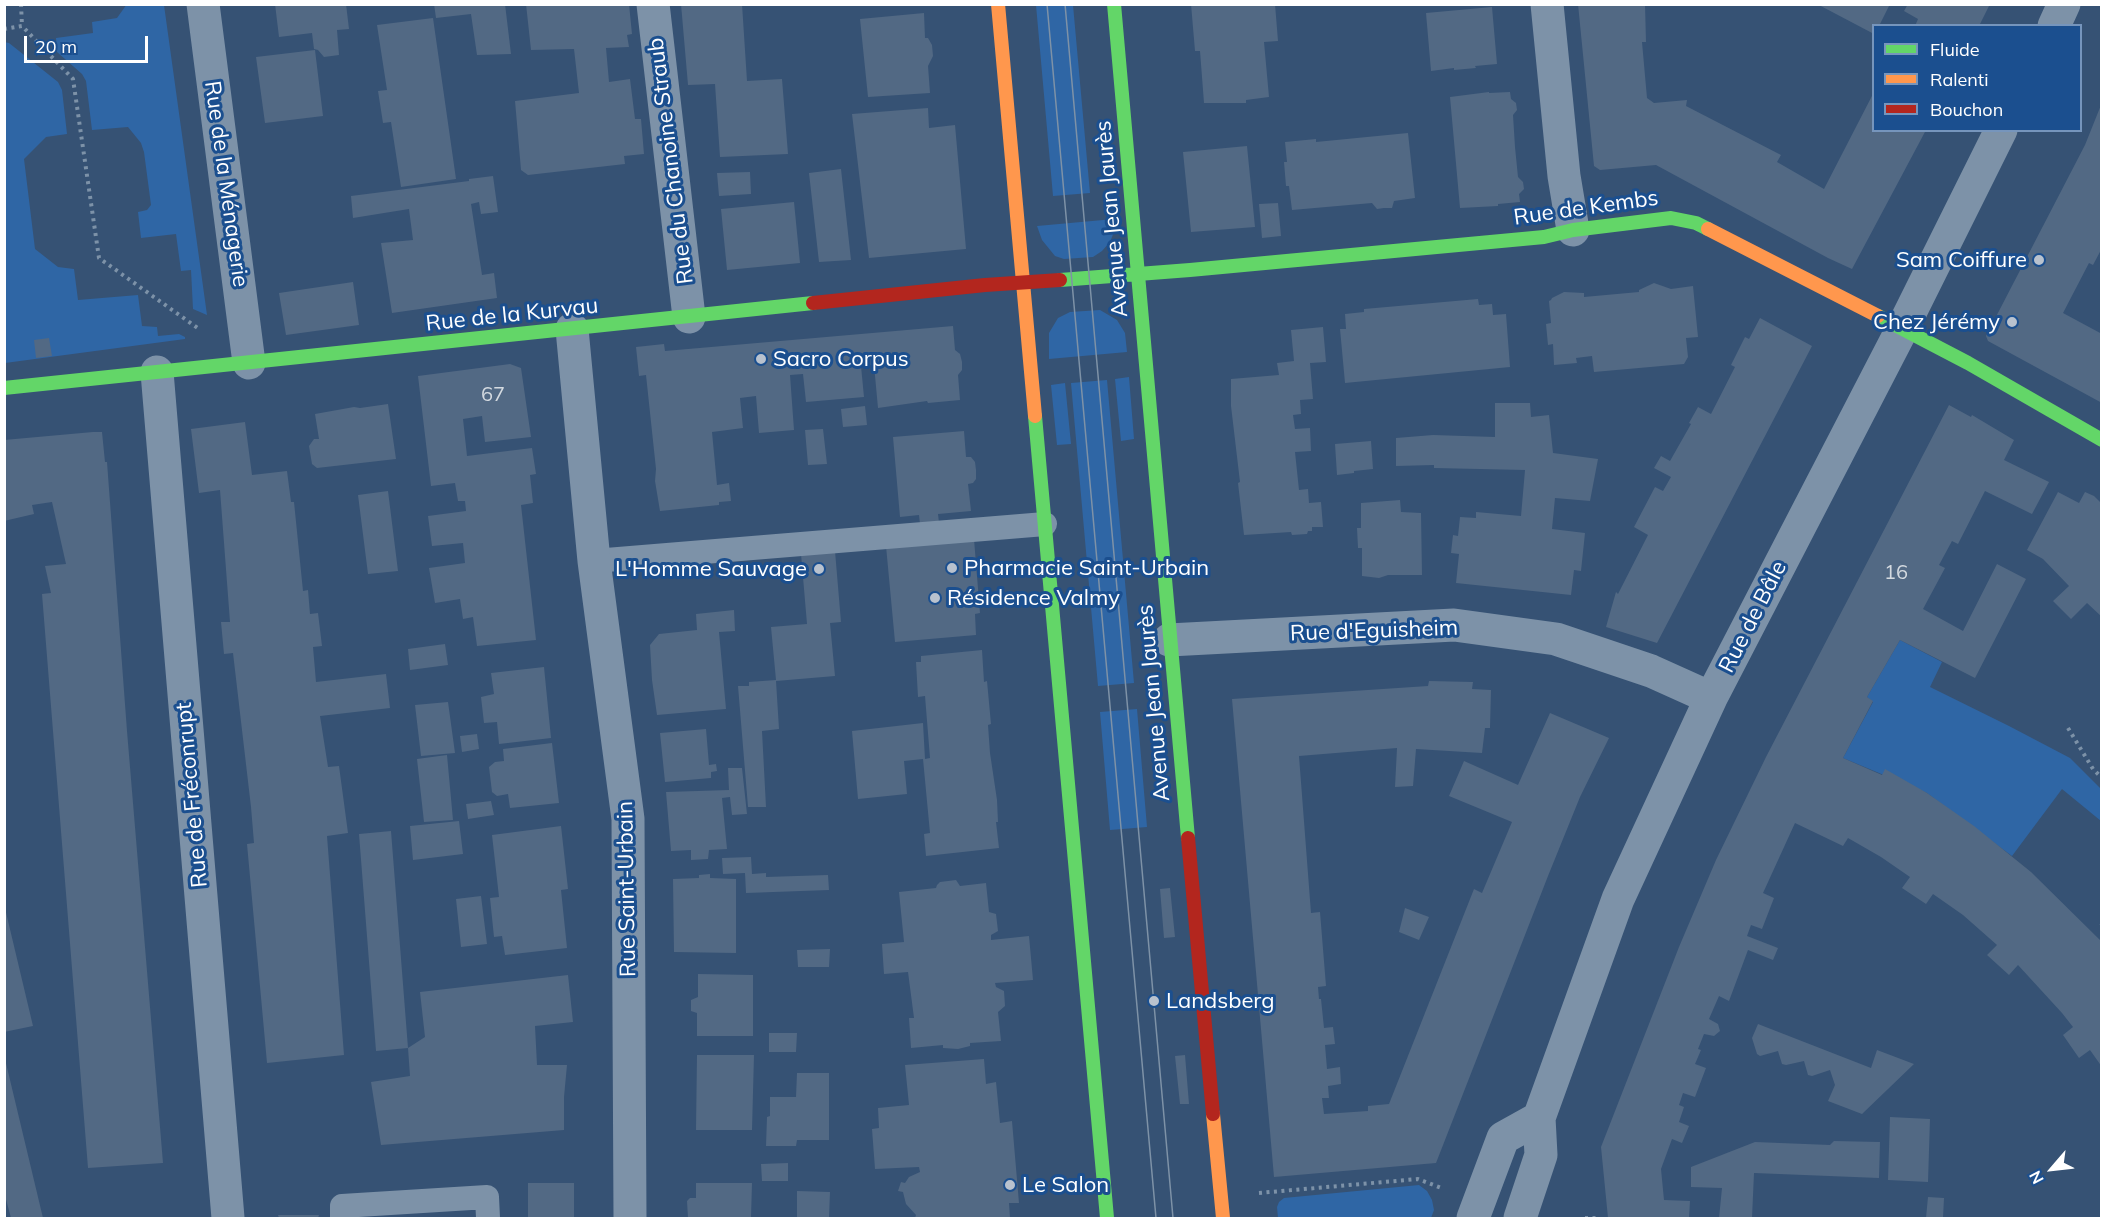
<!DOCTYPE html>
<meta charset="utf-8">
<style>
body{margin:0}
#map{position:relative;width:2106px;height:1223px;overflow:hidden;background:#365274;font-family:Mulish,sans-serif}
canvas{display:block}
.frame{position:absolute;inset:0;border:6px solid #fff;pointer-events:none}
.legend{position:absolute;left:1872px;top:24px;width:210px;height:108px;box-sizing:border-box;background:#1b4f8f;border:2px solid #7695bc;margin:0;padding:8px 10px;list-style:none;font-size:18px;color:#fff}
.legend li{display:flex;align-items:center;gap:12px;height:30px}
.legend b{width:30px;border:2px solid #7695bc}
.north{position:absolute;left:2022px;top:1139px;width:60px;height:60px;-webkit-text-stroke:4px #1b4f8f;paint-order:stroke;rotate:242deg;font-size:16px;font-weight:700;line-height:24px;text-align:center;color:#fff}
.north::after{content:'';display:block;margin:auto;width:21px;height:27px;background:#fff;clip-path:polygon(50% 0,100% 100%,50% 72%,0 100%)}
.scale{position:absolute;left:24px;top:36px;width:124px;height:27px;box-sizing:border-box;border:3px solid #fff;border-top:0;padding-left:8px;font-size:18px;line-height:21px;white-space:nowrap;color:#fff;-webkit-text-stroke:4px #1b4f8f;paint-order:stroke}
</style>
<div id="map">
<canvas width="2106" height="1223"></canvas>
<div class="frame"></div>
<ul class="legend">
<li><b style="height:8px;background:#63d668"></b>Fluide</li>
<li><b style="height:8px;background:#ff974d"></b>Ralenti</li>
<li><b style="height:8px;background:#b3261e"></b>Bouchon</li>
</ul>
<div class="north">N</div>
<div class="scale">20 m</div>
</div>
<script>
const ctx = document.querySelector('canvas').getContext('2d');
ctx.lineJoin = 'round';
function paint(path, color) { ctx.fillStyle = color; ctx.fill(path, 'evenodd'); }
const toPath = rows => new Path2D(rows.map(r => 'M' + r).join(''));
function strokePath(path, color, width, dash) { ctx.strokeStyle = color; ctx.lineWidth = width; ctx.lineCap = dash ? 'butt' : 'round'; ctx.setLineDash(dash || []); ctx.stroke(path); }
function label(font, color, halo, rows, align = 'center') {
  ctx.font = font + ' Mulish,sans-serif'; ctx.lineWidth = 6; ctx.setLineDash([]); ctx.textBaseline = 'middle'; ctx.strokeStyle = halo; ctx.fillStyle = color; for (const [text, x, y, turn = 0] of rows) {
    ctx.save(); ctx.translate(x, y); ctx.rotate((+turn || 0) * Math.PI / 180); ctx.textAlign = isNaN(turn) ? turn : align; if (halo) ctx.strokeText(text, 0, 0); ctx.fillText(text, 0, 0); ctx.restore();
  }
}
paint(toPath([
 [127,4,164,5,207,315,193,309,191,270,181,271,176,234,141,238,138,212,147,210,151,205,144,152,141,143,128,127,92,130,86,81,82,74,57,52,56,38,93,33,92,22,117,18],
 [1036,5,1073,5,1090,193,1053,196],
 [4,42,9,43,58,82,62,90,67,134,46,137,24,159,35,249,58,267,74,269,78,300,138,295,142,326,157,327,158,336,179,334,185,337,185,339,5,363],
 [1114,219,1114,232,1110,242,1102,251,1093,257,1064,259,1055,256,1042,240,1037,226],
 [1100,310,1117,320,1125,333,1127,352,1049,359,1049,333,1058,318,1070,312],
 [1129,377,1134,439,1121,441,1115,379],
 [1107,380,1134,683,1098,686,1071,383],
 [1065,383,1071,444,1057,445,1051,385],
 [1900,640,1942,662,1930,687,2009,726,2070,758,2101,789,2101,821,2062,789,2012,856,1927,793,1843,758,1873,702,1867,697],
 [1137,709,1147,827,1110,830,1100,712],
 [1419,1185,1427,1191,1432,1200,1434,1210,1431,1218,1278,1218,1277,1207,1279,1202,1284,1198]
]), '#2f66a5');
paint(toPath([
 [275,4,346,4,349,29,337,30,339,55,324,57,318,50,314,49,312,33,279,37],
 [434,4,505,4,511,54,477,55,471,14,436,18],
 [526,4,629,4,632,34,627,35,629,47,606,48,609,82,630,79,635,119,641,119,644,154,624,156,625,164,528,175,521,170,515,101,579,93,574,49,531,50],
 [681,4,742,4,747,81,782,79,788,154,720,157,715,84,688,85],
 [1191,4,1275,4,1278,41,1264,42,1269,97,1246,100,1246,103,1204,103,1200,51,1195,51],
 [1578,4,1645,4,1646,42,1642,42,1647,98,1654,103,1687,100,1686,106,1781,155,1777,162,1824,189,1874,92,1874,130,1926,130,1852,269,1828,258,1656,165,1600,170,1594,166],
 [1817,4,1890,4,1879,26,1874,26,1874,34],
 [1908,4,1990,4,1979,26,1915,26,1918,19,1904,11],
 [1492,7,1497,64,1475,66,1476,68,1454,70,1454,68,1431,71,1426,13],
 [924,13,925,38,928,38,932,45,933,56,928,66,930,93,868,97,860,19],
 [433,18,456,179,401,187,391,122,383,123,378,91,387,90,377,25],
 [315,50,323,116,265,123,256,57],
 [1489,92,1489,93,1510,92,1511,99,1516,103,1517,110,1513,115,1515,147,1518,177,1523,182,1524,189,1519,194,1520,202,1498,204,1498,206,1460,208,1450,97],
 [2101,105,2102,248,2093,265,2089,263,2063,313,2102,334,2102,403,1988,341,1986,336,2085,145],
 [928,108,929,128,955,125,966,249,869,258,852,114],
 [1408,133,1415,198,1394,201,1392,208,1384,208,1377,209,1372,203,1292,210,1289,186,1286,186,1284,162,1287,162,1285,142,1316,139,1316,142],
 [1247,146,1255,227,1191,232,1183,152],
 [841,169,851,260,819,262,809,173],
 [750,172,751,194,719,196,717,173],
 [493,176,498,212,481,214,479,202,471,204,482,275,494,273,497,298,392,313,381,243,413,240,409,209,353,218,351,196,469,181,469,179],
 [794,202,800,263,727,270,721,209],
 [1278,203,1281,236,1262,238,1259,204],
 [353,282,359,325,286,335,279,293],
 [1654,283,1671,289,1693,286,1698,337,1686,338,1688,357,1684,364,1594,372,1592,356,1576,358,1577,363,1554,365,1553,344,1548,345,1546,324,1551,323,1549,301,1551,300,1552,298,1564,292,1584,293,1584,297,1639,292,1639,290],
 [1478,299,1479,305,1492,304,1493,315,1506,314,1510,367,1345,383,1340,329,1346,329,1345,314,1364,312,1364,309],
 [1760,318,1812,346,1657,643,1606,627,1616,592,1618,594,1648,535,1634,527,1655,487,1663,491,1671,477,1654,468,1661,456,1670,461,1691,424,1689,423,1698,407,1711,414,1735,367,1731,365,1745,337,1749,339],
 [953,326,955,350,960,354,962,362,962,370,958,375,960,400,928,403,927,401,878,408,874,365,861,366,864,397,806,402,803,374,790,375,794,430,759,433,756,396,740,398,743,428,712,432,717,485,729,483,731,501,719,502,719,505,660,511,655,481,656,469,646,375,639,376,636,347,664,344,665,351],
 [1323,327,1326,362,1310,363,1313,399,1300,400,1301,414,1293,415,1295,429,1310,428,1311,451,1295,452,1299,490,1308,489,1309,503,1321,502,1323,527,1312,527,1312,531,1308,531,1307,534,1292,535,1291,532,1244,535,1238,483,1240,482,1231,406,1231,379,1279,375,1277,363,1294,361,1291,330],
 [49,338,52,356,36,358,34,340],
 [510,364,521,368,531,437,485,442,482,416,463,419,467,456,532,448,536,474,530,475,533,503,521,505,536,640,477,646,473,617,463,619,460,599,435,603,429,568,465,563,463,543,432,546,428,516,466,511,465,501,458,501,455,483,431,486,418,376],
 [1495,403,1530,403,1531,417,1549,415,1553,453,1598,459,1590,501,1555,498,1552,529,1585,533,1581,571,1574,570,1571,595,1456,583,1459,554,1451,553,1453,535,1458,536,1460,517,1476,518,1476,512,1521,516,1525,470,1434,468,1434,465,1396,466,1396,438,1433,435,1495,437],
 [388,404,396,459,317,468,312,464,309,446,314,439,319,439,315,414,354,407,360,408],
 [1949,405,1971,417,1972,415,2014,440,2004,460,2049,482,2032,514,1985,491,1958,544,1952,541,1939,565,1945,568,1923,609,1963,631,1997,564,2026,579,1975,678,1900,640,1867,697,1873,701,1843,758,1882,775,1885,769,1927,793,1974,826,2031,872,2102,942,2102,1067,2090,1050,2079,1058,2063,1035,2073,1027,2062,1013,2018,965,2009,975,1987,955,1997,945,1963,915,1933,894,1926,904,1902,888,1910,877,1881,857,1848,838,1843,846,1795,823,1763,893,1774,898,1762,929,1751,925,1747,936,1778,948,1773,960,1748,950,1729,1001,1719,996,1709,1019,1718,1024,1720,1031,1714,1036,1704,1034,1698,1049,1701,1050,1695,1064,1706,1068,1695,1097,1683,1093,1679,1105,1684,1107,1679,1122,1689,1126,1682,1143,1672,1139,1661,1169,1664,1200,1690,1201,1689,1218,1608,1218,1601,1147,1679,947,1716,860,1766,757],
 [865,406,867,425,843,427,841,409],
 [245,422,252,475,287,471,291,502,294,502,303,591,308,590,310,614,318,613,322,646,313,647,316,682,386,674,390,708,320,716,328,767,339,766,348,833,327,836,344,1055,267,1063,247,844,254,843,251,807,233,653,224,654,221,622,230,622,220,490,199,493,191,429],
 [823,429,827,464,808,465,805,430],
 [964,431,966,457,971,457,975,462,976,470,976,479,973,483,968,484,971,511,938,514,939,523,920,524,919,515,900,517,893,437],
 [93,432,102,432,105,462,107,462,127,731,163,1163,88,1168,42,594,51,593,45,566,66,564,52,502,32,505,34,514,4,521,4,440],
 [1371,441,1373,469,1354,471,1354,473,1337,475,1335,444],
 [388,491,398,571,368,574,358,495],
 [2058,492,2079,503,2085,492,2094,496,2102,504,2102,617,2087,603,2071,619,2053,601,2069,586,2043,559,2027,550],
 [1400,500,1401,512,1421,513,1422,575,1388,575,1379,578,1362,576,1362,548,1358,548,1357,528,1361,528,1361,503],
 [974,539,980,613,975,614,976,635,895,642,886,546],
 [835,551,841,622,830,623,835,676,776,681,779,729,762,731,766,807,748,807,738,686,749,686,749,682,776,680,771,627,807,624,801,554],
 [734,610,735,631,719,632,726,709,657,715,652,680,650,645,659,634,697,630,696,614],
 [445,644,448,665,410,670,408,649],
 [982,650,984,682,987,681,991,724,988,725,990,753,997,800,998,822,996,822,999,848,926,856,924,834,930,833,923,759,904,761,907,794,858,799,852,731,923,723,925,759,930,758,925,696,918,697,916,662,921,662,921,656],
 [544,667,551,738,499,744,497,722,484,723,481,697,494,694,491,673],
 [1429,681,1473,682,1472,689,1491,690,1490,728,1485,728,1482,753,1416,749,1413,786,1395,787,1397,748,1299,756,1311,913,1320,912,1326,986,1318,987,1319,999,1321,999,1324,1028,1333,1027,1335,1044,1325,1045,1327,1069,1340,1067,1341,1084,1328,1086,1329,1098,1322,1098,1324,1114,1368,1111,1368,1106,1389,1104,1474,889,1482,893,1512,822,1449,796,1464,761,1518,785,1550,713,1609,738,1580,797,1548,876,1436,1163,1274,1177,1232,699,1428,686],
 [448,702,455,753,421,756,415,705],
 [706,729,709,765,716,764,717,771,711,772,711,778,665,782,660,733],
 [477,734,479,749,462,752,460,736],
 [552,743,559,803,510,808,508,794,497,796,492,792,489,767,495,762,504,761,503,749],
 [447,755,453,820,424,822,417,759],
 [728,768,742,768,747,814,732,815,730,797,722,798,727,849,709,850,708,859,691,860,691,850,671,851,666,792,729,790],
 [491,801,494,815,468,819,466,804],
 [459,821,463,854,413,860,410,826],
 [561,826,568,889,561,890,567,948,505,955,502,936,494,937,490,898,499,897,492,835],
 [391,831,408,1048,376,1051,359,834],
 [751,857,752,874,766,873,766,877,828,875,829,890,746,893,745,873,723,874,722,858],
 [710,874,710,878,736,879,736,953,674,952,673,879,699,878,699,875],
 [956,880,960,886,986,883,989,912,996,914,998,931,991,935,991,940,1029,936,1033,980,995,983,996,987,1004,991,1005,1006,998,1012,1001,1041,970,1043,970,1046,958,1049,943,1048,943,1045,911,1048,909,1018,914,1018,908,972,884,974,882,944,904,942,899,892,936,888,937,885,940,882],
 [1170,888,1175,937,1164,938,1160,889],
 [481,896,487,944,461,947,456,899],
 [4,904,33,1026,4,1032],
 [1405,908,1429,917,1419,940,1399,932],
 [830,949,829,967,798,967,797,950],
 [698,974,753,975,753,1036,697,1036,697,1013,691,1011,691,1000,698,997],
 [568,975,573,1022,535,1026,537,1065,567,1065,564,1097,564,1130,381,1145,371,1082,410,1076,408,1048,425,1037,420,992],
 [1758,1024,1871,1068,1877,1050,1914,1064,1862,1114,1828,1101,1835,1085,1830,1070,1812,1076,1808,1075,1804,1061,1786,1065,1782,1064,1778,1051,1760,1056,1757,1054,1752,1038],
 [769,1033,797,1033,796,1052,769,1052],
 [697,1055,754,1055,752,1130,696,1130],
 [1185,1055,1189,1104,1180,1104,1175,1056],
 [4,1059,5,1059,43,1218,11,1218,4,1192],
 [984,1059,986,1084,996,1082,1000,1123,1012,1121,1019,1203,1009,1203,1010,1218,915,1218,916,1215,906,1204,903,1192,898,1191,901,1182,905,1183,909,1177,920,1172,919,1167,875,1169,872,1129,879,1128,878,1108,909,1105,905,1065],
 [797,1073,829,1073,829,1140,797,1140,796,1146,766,1146,767,1117,770,1116,770,1097,796,1097],
 [1890,1117,1930,1119,1928,1182,1888,1180],
 [1834,1141,1880,1142,1879,1178,1754,1173,1752,1218,1719,1218,1722,1188,1691,1187,1691,1167,1755,1142,1830,1145],
 [788,1163,788,1181,762,1181,761,1164],
 [528,1183,574,1183,574,1218,528,1218],
 [696,1183,752,1183,751,1218,688,1218,687,1201,690,1198,696,1198],
 [797,1191,830,1192,829,1218,797,1218],
 [1928,1197,1944,1198,1943,1218,1926,1218],
 [278,1215,319,1215,318,1218,279,1218]
]), '#526984');
strokePath(toPath([
 [21,4,22,26],
 [4,29,22,26,73,79,99,258,199,329],
 [2068,728,2093,769,2102,778],
 [2101,926,2102,925],
 [1259,1193,1418,1179,1444,1189],
 [1585,1218,1600,1218]
]), '#7d92a8', 4, [3, 4.5]);
strokePath(toPath([
 [594,561,1045,524],
 [342,1218,342,1206,487,1197,488,1218]
]), '#7d92a8', 24);
strokePath(toPath([
 [203,4,249,363],
 [653,4,689,317],
 [1547,4,1564,176,1573,230],
 [2054,26,2064,4],
 [572,329,594,561,628,819,630,1218],
 [157,372,228,1218],
 [1169,640,1454,625,1556,639,1651,671,1711,698],
 [1473,1218,1503,1138,1539,1118],
 [1520,1218,1541,1155,1539,1118,1618,899,1711,698,1902,329,2001,130]
]), '#7d92a8', 33);
strokePath(toPath([
 [1114,4,1188,838],
 [1060,280,1190,270,1544,237,1573,230,1671,218,1696,223,1708,229],
 [1878,316,1968,363,2102,440],
 [4,388,813,303],
 [1035,416,1107,1218]
]), '#63d668', 14);
strokePath(toPath([
 [998,4,1035,416],
 [1708,229,1878,316],
 [1213,1114,1223,1218]
]), '#ff974d', 14);
strokePath(toPath([
 [813,303,985,285,1060,280],
 [1188,838,1213,1114]
]), '#b3261e', 14);
strokePath(toPath([
 [1047,4,1156,1218],
 [1065,4,1173,1218]
]), '#7e92a7', 1.5);
for (const [x, y, r, color] of [
 [2039,260,6,"#b9c2ce"],
 [2012,322,6,"#b9c2ce"],
 [761,359,6,"#b9c2ce"],
 [952,568,6,"#b9c2ce"],
 [819,569,6,"#b9c2ce"],
 [935,598,6,"#b9c2ce"],
 [1154,1001,6,"#b9c2ce"],
 [1010,1185,6,"#b9c2ce"]
]) { const dot = new Path2D(); dot.arc(x, y, r, 0, 2 * Math.PI); ctx.fillStyle = color; ctx.fill(dot); strokePath(dot, '#1b4f8f', 2); }
label('20px', '#d4dae0', null, [
 ["67",493,395],
 ["16",1896,573]
]);
label('22px', '#fff', '#1b4f8f', [
 ["Rue du Chanoine Straub",671,161,-97],
 ["Rue de la Ménagerie",226,184,82],
 ["Rue de Kembs",1586,208,-8],
 ["Avenue Jean Jaurès",1112,219,-95],
 ["Rue de la Kurvau",512,315,-6],
 ["Rue de Bâle",1753,617,-63],
 ["Rue d'Eguisheim",1374,631,-2],
 ["Avenue Jean Jaurès",1154,703,-95],
 ["Rue de Fréconrupt",192,795,-95],
 ["Rue Saint-Urbain",627,889,-91]
]);
label('22px', '#fff', '#1b4f8f', [
 ["Sam Coiffure",2027,260,"right"],
 ["Chez Jérémy",2000,322,"right"],
 ["Sacro Corpus",773,359],
 ["Pharmacie Saint-Urbain",964,568],
 ["L'Homme Sauvage",807,569,"right"],
 ["Résidence Valmy",947,598],
 ["Landsberg",1166,1001],
 ["Le Salon",1022,1185]
], 'left');
</script>
